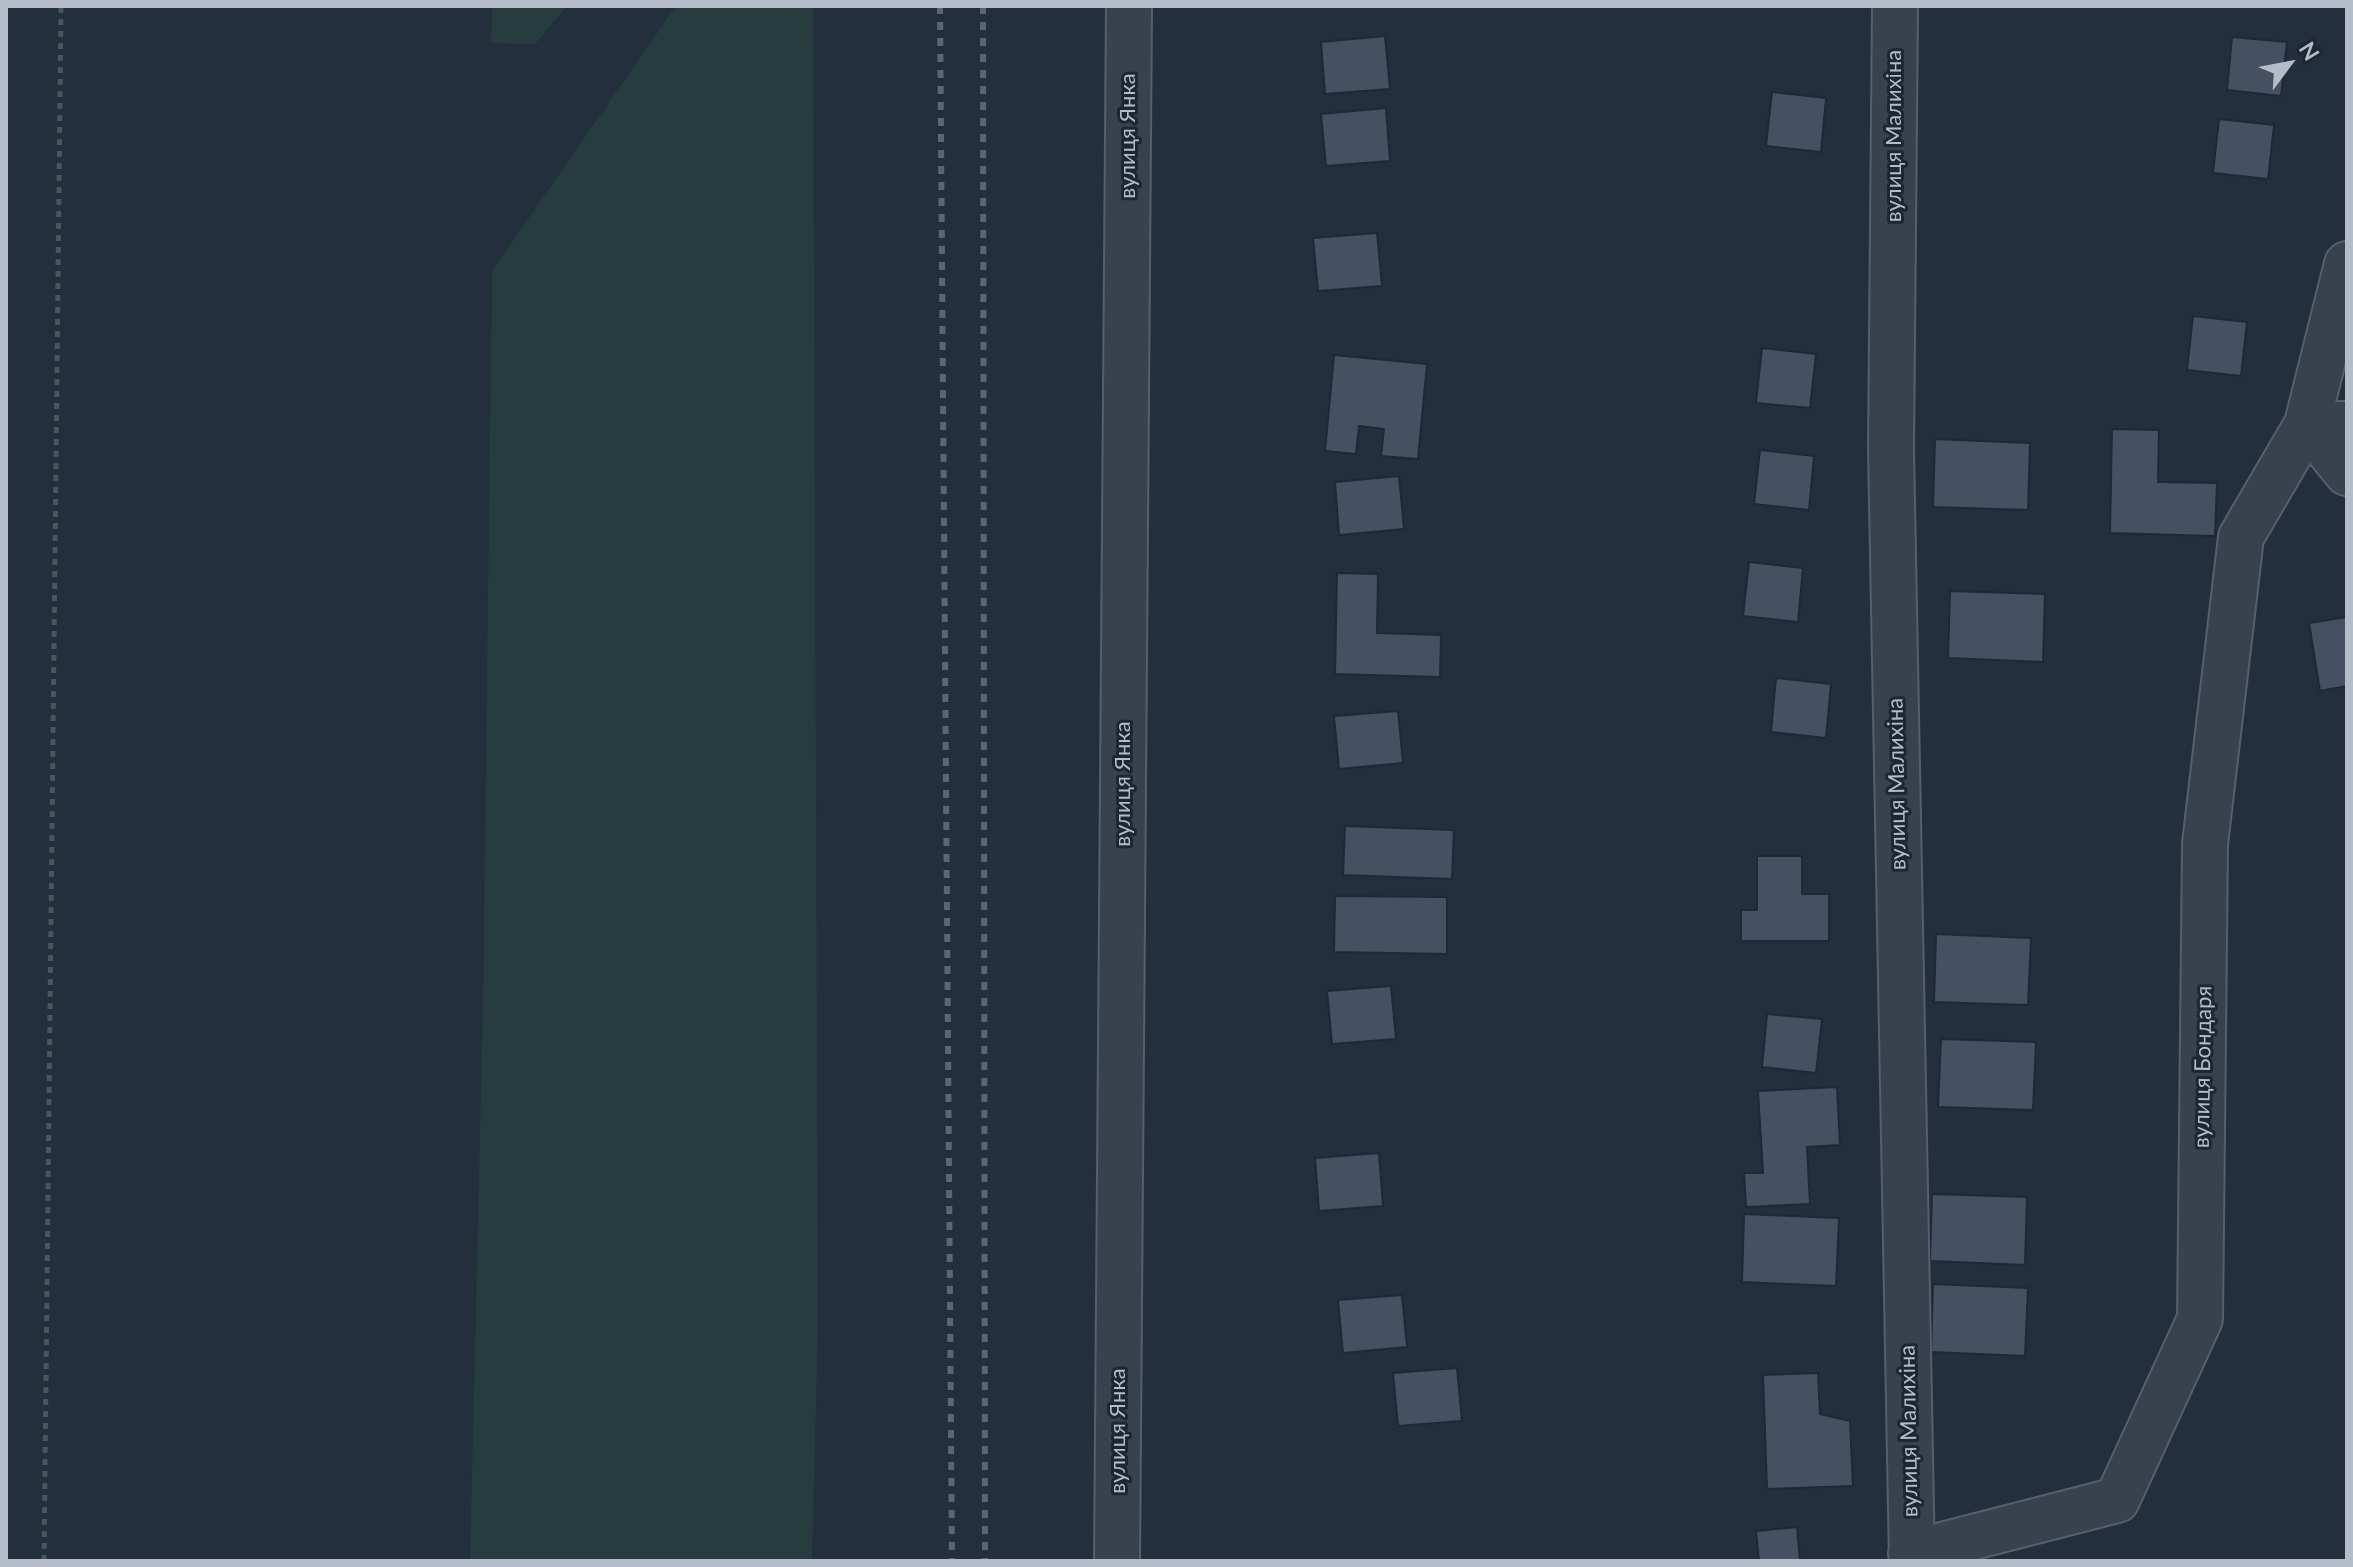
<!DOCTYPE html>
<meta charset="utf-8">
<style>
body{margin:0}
#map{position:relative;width:2353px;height:1567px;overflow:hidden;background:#242f3e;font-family:Lato,sans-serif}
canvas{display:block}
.frame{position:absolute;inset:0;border:8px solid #b4bcc9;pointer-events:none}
.north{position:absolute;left:2249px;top:24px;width:80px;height:80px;-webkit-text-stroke:6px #1d2633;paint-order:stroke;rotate:58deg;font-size:22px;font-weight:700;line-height:32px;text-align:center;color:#b4bcc9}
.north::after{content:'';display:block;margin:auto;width:28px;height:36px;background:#b4bcc9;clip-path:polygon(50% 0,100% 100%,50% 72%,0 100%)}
</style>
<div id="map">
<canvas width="2353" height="1567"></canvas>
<div class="frame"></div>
<div class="north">N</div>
</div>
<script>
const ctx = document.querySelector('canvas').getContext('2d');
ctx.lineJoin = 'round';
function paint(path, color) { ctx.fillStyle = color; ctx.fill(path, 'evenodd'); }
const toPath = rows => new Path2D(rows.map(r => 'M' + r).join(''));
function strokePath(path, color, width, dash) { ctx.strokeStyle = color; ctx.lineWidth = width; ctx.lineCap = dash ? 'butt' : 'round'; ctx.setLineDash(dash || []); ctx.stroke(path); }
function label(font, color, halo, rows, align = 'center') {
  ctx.font = font + ' Lato,sans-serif'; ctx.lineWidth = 6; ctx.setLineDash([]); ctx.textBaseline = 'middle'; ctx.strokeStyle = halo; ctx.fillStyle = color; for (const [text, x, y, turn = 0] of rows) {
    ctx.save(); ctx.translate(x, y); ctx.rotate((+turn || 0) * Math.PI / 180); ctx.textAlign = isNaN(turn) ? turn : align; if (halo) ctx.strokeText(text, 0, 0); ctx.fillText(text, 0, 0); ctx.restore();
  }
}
paint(toPath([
 [492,6,567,6,535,44,491,43],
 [676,6,813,6,818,1324,812,1561,470,1561,483,1005,492,271]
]), '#263c3f');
const building = toPath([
 [1385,36,1390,89,1325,94,1321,42,1385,36],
 [2232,37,2287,42,2281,96,2227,90,2232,37],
 [1772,92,1826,98,1821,152,1766,146,1772,92],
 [1386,108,1390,161,1326,166,1321,114,1386,108],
 [2219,119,2274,125,2268,179,2213,173,2219,119],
 [1377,233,1382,286,1318,291,1313,238,1377,233],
 [2193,316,2247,322,2241,376,2187,370,2193,316],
 [1762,348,1816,354,1810,408,1756,403,1762,348],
 [1334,355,1427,364,1418,459,1381,456,1384,429,1359,426,1356,454,1325,451,1334,355],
 [2112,429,2159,430,2158,482,2217,483,2215,536,2110,533,2112,429],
 [1935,439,2030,443,2028,510,1933,507,1935,439],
 [1760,450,1814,456,1809,510,1754,504,1760,450],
 [1399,476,1404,529,1339,535,1335,482,1399,476],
 [1749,562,1803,568,1798,622,1743,616,1749,562],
 [1337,573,1378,574,1377,633,1441,635,1440,677,1335,674,1337,573],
 [1950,591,2045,594,2043,662,1948,658,1950,591],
 [2347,617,2347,686,2320,691,2309,623,2347,617],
 [1776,678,1831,684,1826,738,1771,732,1776,678],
 [1398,711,1403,763,1339,769,1334,716,1398,711],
 [1345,826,1454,830,1452,879,1343,875,1345,826],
 [1757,856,1802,856,1802,894,1829,894,1829,941,1741,941,1741,910,1757,910,1757,856],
 [1335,896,1447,897,1447,954,1334,952,1335,896],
 [1936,934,2031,938,2028,1005,1934,1002,1936,934],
 [1391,986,1396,1039,1332,1044,1327,991,1391,986],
 [1767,1014,1822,1019,1816,1073,1762,1067,1767,1014],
 [1941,1039,2036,1042,2033,1110,1938,1107,1941,1039],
 [1837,1087,1840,1145,1807,1147,1810,1204,1746,1207,1744,1173,1763,1173,1758,1091,1837,1087],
 [1379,1153,1383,1206,1319,1211,1315,1158,1379,1153],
 [1932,1194,2027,1197,2025,1265,1930,1261,1932,1194],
 [1744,1214,1839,1218,1836,1286,1742,1282,1744,1214],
 [1933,1284,2028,1288,2025,1356,1931,1352,1933,1284],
 [1402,1295,1407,1347,1343,1353,1338,1300,1402,1295],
 [1457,1368,1462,1421,1398,1426,1393,1373,1457,1368],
 [1818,1373,1820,1414,1850,1421,1853,1486,1767,1489,1763,1375,1818,1373],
 [1797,1527,1800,1561,1759,1561,1756,1531,1797,1527]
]);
paint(building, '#455162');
strokePath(building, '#1f2835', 2);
const minor = toPath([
 [1895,6,1891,449,1912,1561],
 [2347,264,2307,424,2347,473],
 [1911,1553,2117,1500,2200,1319,2205,844,2241,537,2307,424,2347,424],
 [1117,1561,1129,6]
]);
strokePath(minor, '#565f6c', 48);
strokePath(toPath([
 [44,1561,61,6]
]), '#44595c', 5, [6, 6]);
strokePath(minor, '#38414e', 44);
strokePath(toPath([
 [940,6,952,1561],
 [983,6,985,1561]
]), '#5a6575', 6, [8, 8]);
label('22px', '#b4bcc9', '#1d2633', [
 ["вулиця Янка",1128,136,-90],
 ["вулиця Малихіна",1894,136,-90],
 ["вулиця Янка",1123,784,-90],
 ["вулиця Малихіна",1897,784,-91],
 ["вулиця Бондаря",2203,1067,-89],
 ["вулиця Янка",1118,1431,-90],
 ["вулиця Малихіна",1909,1431,-91]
]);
</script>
